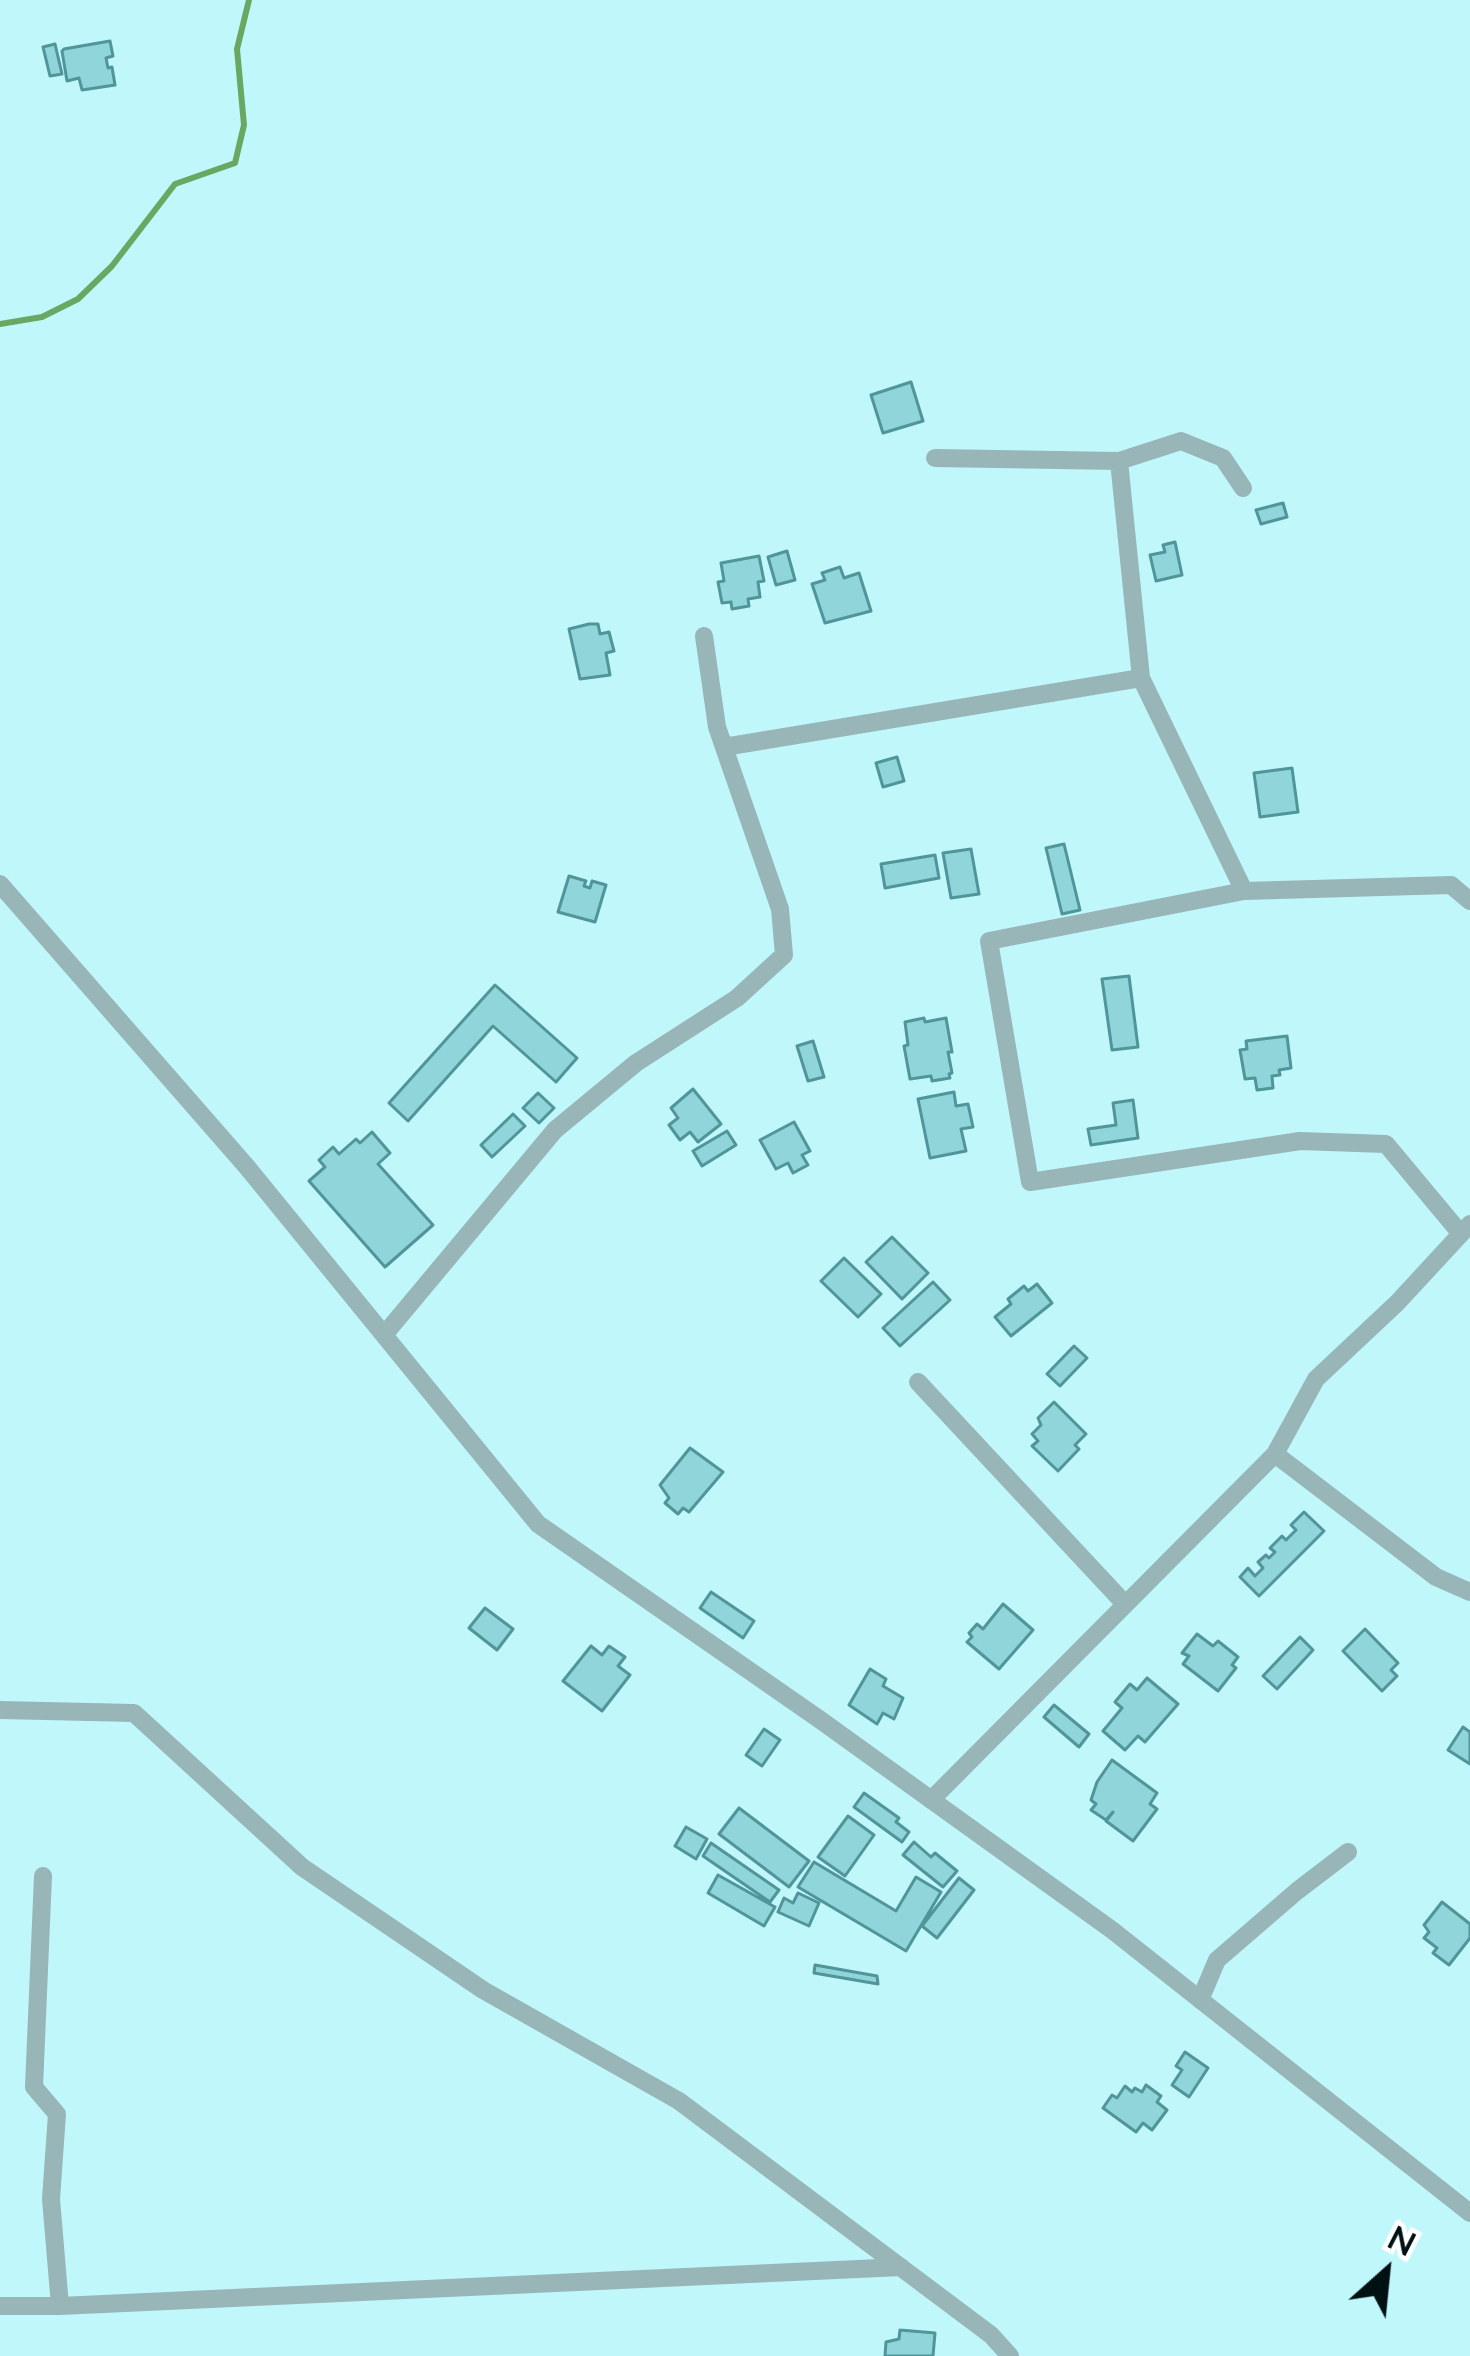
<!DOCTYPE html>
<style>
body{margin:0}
#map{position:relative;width:1470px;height:2356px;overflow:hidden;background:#c0f7fb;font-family:Lato,sans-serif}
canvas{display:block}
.north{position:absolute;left:1326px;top:2212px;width:120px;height:120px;-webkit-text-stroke:9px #fff;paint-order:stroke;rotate:27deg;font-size:33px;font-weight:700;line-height:48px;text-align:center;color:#001113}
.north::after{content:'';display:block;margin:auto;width:42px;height:54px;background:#001113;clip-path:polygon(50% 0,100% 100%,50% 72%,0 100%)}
</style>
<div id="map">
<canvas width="1470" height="2356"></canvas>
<div class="north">N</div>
</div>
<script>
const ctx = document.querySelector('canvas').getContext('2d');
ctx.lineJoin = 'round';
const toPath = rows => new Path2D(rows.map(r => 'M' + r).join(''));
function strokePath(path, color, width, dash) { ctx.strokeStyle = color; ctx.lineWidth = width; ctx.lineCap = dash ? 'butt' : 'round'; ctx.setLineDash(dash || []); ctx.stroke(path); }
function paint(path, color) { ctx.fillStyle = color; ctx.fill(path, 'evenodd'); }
strokePath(toPath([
 [0,324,42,317,78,299,112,266,175,184,235,163,244,125,237,49,249,0]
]), '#69a862', 6);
const building = toPath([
 [110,41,113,56,106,58,108,68,112,67,115,85,82,90,79,78,67,81,62,51,64,49,110,41],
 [55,44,62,74,50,76,43,47,55,44],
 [911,382,923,421,883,433,871,395,911,382],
 [1283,503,1287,517,1261,524,1256,510,1283,503],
 [1175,542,1182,575,1156,581,1150,555,1165,552,1163,545,1175,542],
 [787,551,795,580,776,585,768,557,787,551],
 [759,556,764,581,758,582,760,597,748,599,749,606,732,609,731,602,722,603,718,582,724,581,721,563,759,556],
 [840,567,844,578,859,573,871,611,825,623,812,584,825,580,822,573,840,567],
 [589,624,598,624,600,634,609,632,614,651,606,653,610,675,580,679,569,629,589,624],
 [897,757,904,781,883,787,876,763,897,757],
 [1292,768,1298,812,1260,817,1254,773,1292,768],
 [1064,844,1080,910,1062,914,1046,848,1064,844],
 [971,849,979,894,951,898,943,853,971,849],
 [935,855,939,878,885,888,881,864,935,855],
 [569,876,586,881,584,886,590,888,592,881,606,885,595,922,558,912,569,876],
 [1129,976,1138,1047,1112,1050,1102,979,1129,976],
 [495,985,577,1058,556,1082,493,1026,408,1121,389,1103,495,985],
 [924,1018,925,1022,946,1018,952,1052,948,1052,952,1073,949,1074,950,1078,932,1081,931,1076,910,1079,904,1046,908,1045,905,1022,924,1018],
 [1287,1036,1291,1068,1279,1070,1280,1075,1272,1076,1273,1088,1257,1090,1255,1078,1245,1079,1240,1050,1247,1049,1246,1041,1287,1036],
 [813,1041,824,1077,808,1081,797,1046,813,1041],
 [693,1089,721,1124,698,1142,690,1132,680,1140,669,1125,678,1118,671,1108,693,1089],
 [954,1092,956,1106,968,1104,973,1127,961,1129,966,1151,930,1158,918,1099,954,1092],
 [538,1093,554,1108,539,1123,523,1108,538,1093],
 [1133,1100,1138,1138,1091,1145,1088,1129,1116,1125,1113,1103,1133,1100],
 [513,1114,525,1126,492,1157,481,1145,513,1114],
 [794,1122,810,1151,802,1155,808,1165,793,1173,788,1163,776,1169,760,1140,794,1122],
 [727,1131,736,1145,702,1166,693,1151,727,1131],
 [372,1132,390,1153,378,1164,433,1225,385,1267,309,1181,325,1167,319,1160,333,1147,339,1154,356,1139,360,1143,372,1132],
 [892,1237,928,1273,902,1299,866,1262,892,1237],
 [844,1258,881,1294,858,1317,821,1281,844,1258],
 [933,1282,950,1300,900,1346,883,1328,933,1282],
 [1037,1284,1052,1303,1011,1336,995,1317,1011,1304,1008,1299,1024,1286,1028,1291,1037,1284],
 [1074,1346,1087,1358,1060,1386,1047,1374,1074,1346],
 [1054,1402,1086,1434,1075,1445,1079,1449,1058,1471,1032,1446,1038,1441,1032,1434,1041,1425,1038,1418,1054,1402],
 [690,1448,723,1472,689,1512,683,1508,678,1514,665,1503,669,1498,660,1485,690,1448],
 [1304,1512,1324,1531,1259,1596,1240,1577,1248,1568,1255,1576,1263,1568,1258,1562,1266,1555,1269,1558,1275,1552,1270,1548,1282,1536,1286,1540,1296,1530,1291,1525,1304,1512],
 [711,1592,754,1621,743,1638,700,1608,711,1592],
 [1003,1604,1033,1630,999,1669,967,1642,972,1637,969,1633,977,1624,983,1629,1003,1604],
 [485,1608,513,1629,497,1650,469,1628,485,1608],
 [1365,1629,1398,1663,1391,1670,1397,1676,1382,1691,1343,1651,1365,1629],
 [1197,1634,1213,1646,1218,1641,1238,1657,1232,1665,1236,1668,1218,1691,1183,1664,1189,1656,1182,1653,1197,1634],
 [1300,1637,1313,1650,1277,1689,1263,1676,1300,1637],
 [591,1646,602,1655,609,1646,625,1657,618,1666,630,1675,602,1711,563,1681,591,1646],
 [870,1669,886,1679,883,1686,903,1698,894,1719,883,1713,877,1724,849,1705,870,1669],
 [1147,1678,1178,1704,1145,1742,1138,1736,1125,1750,1103,1731,1122,1708,1115,1702,1130,1684,1137,1690,1147,1678],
 [1054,1705,1089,1734,1079,1747,1044,1717,1054,1705],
 [1463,1727,1470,1732,1470,1764,1448,1750,1463,1727],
 [764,1729,780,1740,762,1766,746,1755,764,1729],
 [1112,1760,1157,1793,1150,1804,1157,1809,1133,1841,1106,1821,1113,1812,1106,1820,1091,1810,1096,1804,1091,1800,1097,1782,1112,1760],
 [864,1793,899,1818,896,1822,909,1832,902,1842,854,1807,864,1793],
 [739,1808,809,1861,789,1887,719,1834,739,1808],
 [848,1816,874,1835,845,1876,818,1857,848,1816],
 [686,1827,707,1839,696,1859,675,1846,686,1827],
 [914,1842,931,1857,935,1853,957,1871,943,1887,903,1855,914,1842],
 [711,1843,779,1890,770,1902,703,1856,711,1843],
 [814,1862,896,1911,916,1877,941,1892,906,1951,798,1887,814,1862],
 [718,1875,775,1907,764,1926,708,1893,718,1875],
 [959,1878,974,1890,937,1938,922,1926,959,1878],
 [798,1893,819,1903,809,1926,778,1912,784,1898,793,1903,798,1893],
 [1442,1902,1470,1924,1470,1938,1449,1965,1433,1953,1437,1948,1424,1938,1429,1932,1424,1925,1442,1902],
 [815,1965,877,1976,878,1984,814,1973,815,1965],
 [1185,2052,1208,2068,1189,2097,1172,2085,1182,2070,1176,2066,1185,2052],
 [1146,2085,1161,2096,1157,2102,1167,2110,1152,2130,1143,2123,1136,2132,1103,2108,1112,2095,1117,2098,1125,2086,1132,2092,1135,2088,1142,2092,1146,2085],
 [900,2330,935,2333,933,2356,885,2356,886,2342,899,2339,900,2330]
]);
paint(building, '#8fd5da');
strokePath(building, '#50959a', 3);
strokePath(toPath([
 [935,458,1119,461,1181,441,1223,458,1243,488],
 [1119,461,1141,678,1244,891],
 [724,747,1141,678],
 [0,884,247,1167,538,1524,819,1719,1112,1930,1470,2213],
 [1461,1234,1386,1144,1300,1141,1030,1182,989,941,1244,891,1451,885,1470,901],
 [384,1335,555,1130,636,1063,737,998,784,955,780,909,717,727,704,636],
 [918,1382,1125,1604],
 [1275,1454,1436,1577,1470,1592],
 [0,1710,134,1713,302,1867,483,1990,679,2101,991,2335,1010,2356],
 [931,1800,1275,1454,1316,1379,1397,1303,1470,1224],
 [43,1876,34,2087,57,2114,51,2199,60,2306],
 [1200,2000,1217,1960,1297,1891,1348,1852],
 [0,2306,60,2306,901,2267]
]), '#98b5b7', 18);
</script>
